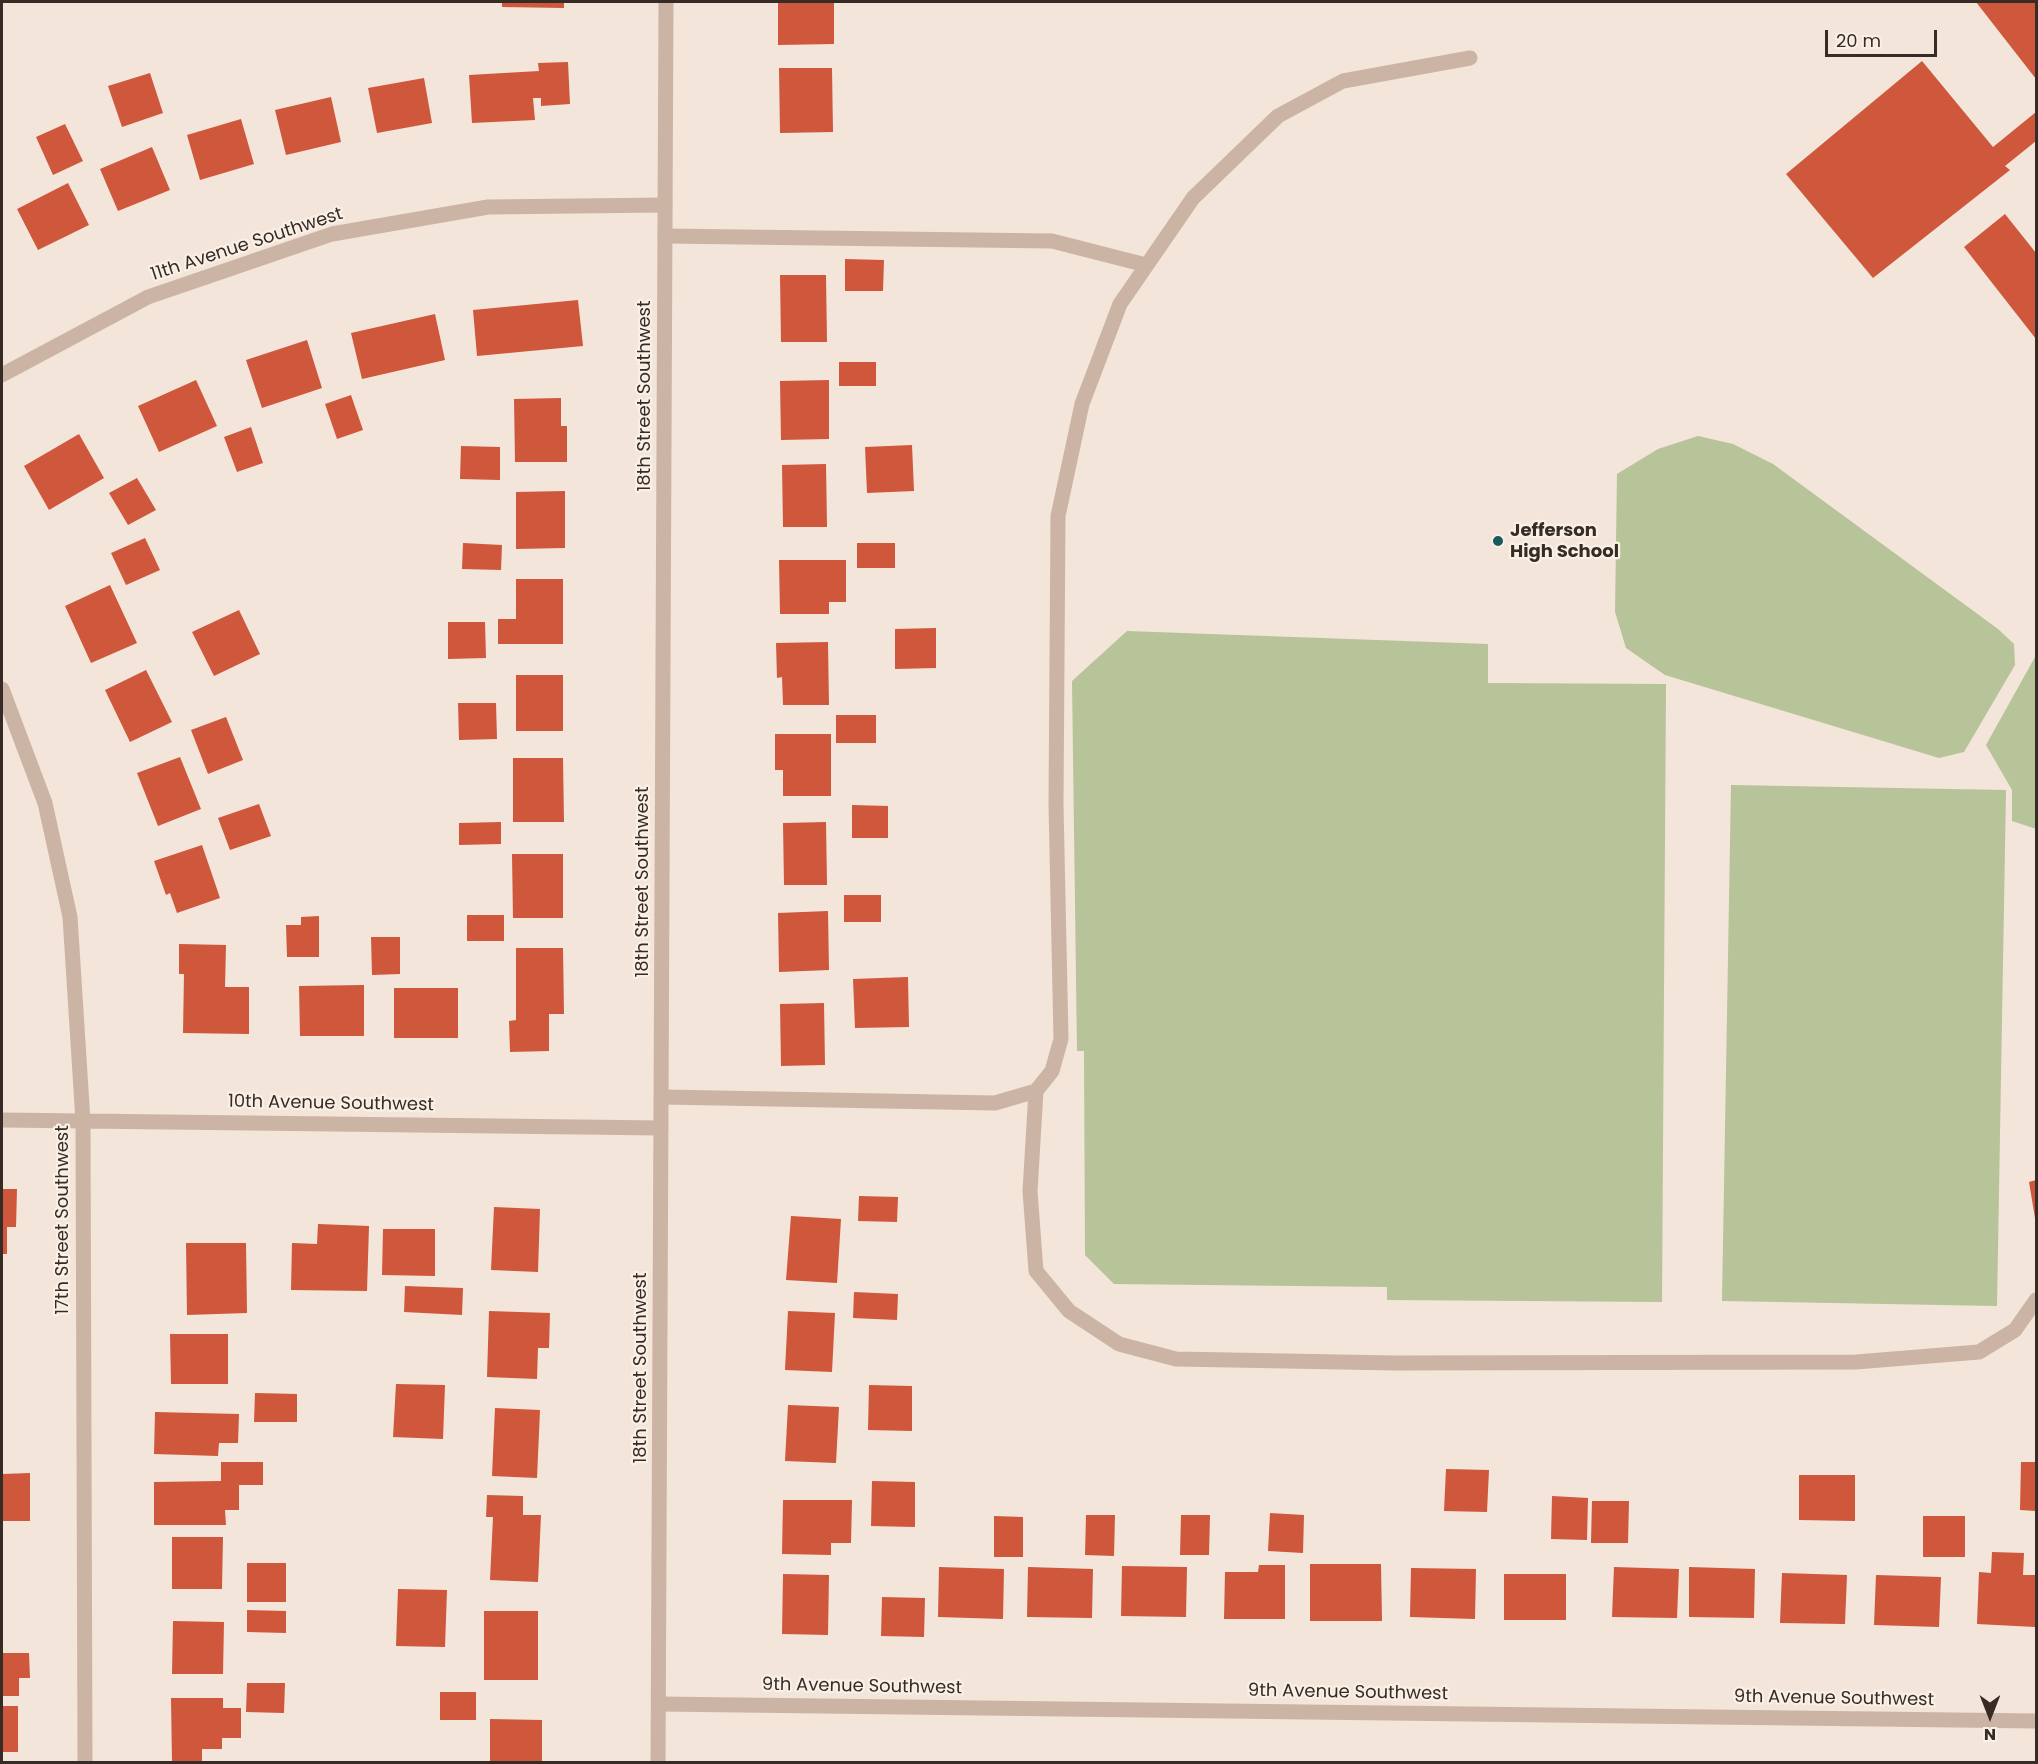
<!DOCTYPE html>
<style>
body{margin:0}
#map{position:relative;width:2038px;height:1764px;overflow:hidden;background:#f3e5d9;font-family:Poppins,sans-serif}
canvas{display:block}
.frame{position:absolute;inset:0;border:3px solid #372b26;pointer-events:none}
.north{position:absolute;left:1960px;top:1686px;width:60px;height:60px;-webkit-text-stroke:4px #faf0e6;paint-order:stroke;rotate:180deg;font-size:16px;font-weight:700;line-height:24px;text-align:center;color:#372b26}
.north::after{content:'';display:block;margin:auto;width:21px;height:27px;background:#372b26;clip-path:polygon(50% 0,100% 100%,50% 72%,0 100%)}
.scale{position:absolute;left:1825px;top:30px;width:112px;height:27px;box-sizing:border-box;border:3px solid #372b26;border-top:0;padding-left:8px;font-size:18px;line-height:21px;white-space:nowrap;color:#372b26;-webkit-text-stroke:4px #faf0e6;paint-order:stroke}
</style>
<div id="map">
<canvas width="2038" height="1764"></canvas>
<div class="frame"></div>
<div class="north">N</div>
<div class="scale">20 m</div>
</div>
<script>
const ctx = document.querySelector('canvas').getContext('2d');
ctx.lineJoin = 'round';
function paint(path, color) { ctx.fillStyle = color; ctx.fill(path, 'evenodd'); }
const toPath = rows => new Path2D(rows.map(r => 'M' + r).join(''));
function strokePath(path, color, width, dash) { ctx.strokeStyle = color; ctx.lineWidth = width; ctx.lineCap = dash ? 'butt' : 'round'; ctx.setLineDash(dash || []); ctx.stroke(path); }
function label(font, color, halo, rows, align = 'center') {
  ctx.font = font + ' Poppins,sans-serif'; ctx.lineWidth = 4.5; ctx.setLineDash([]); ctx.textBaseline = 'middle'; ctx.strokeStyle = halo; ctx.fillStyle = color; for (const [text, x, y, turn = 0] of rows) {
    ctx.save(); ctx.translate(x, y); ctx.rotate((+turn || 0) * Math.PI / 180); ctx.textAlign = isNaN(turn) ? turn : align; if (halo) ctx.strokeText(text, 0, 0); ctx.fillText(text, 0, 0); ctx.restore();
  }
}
paint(toPath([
 [1698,436,1733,444,1773,464,1998,629,2014,644,2015,665,1964,752,1939,758,1665,675,1626,648,1615,612,1617,474,1658,449],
 [1127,631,1488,644,1488,683,1666,684,1662,1302,1387,1300,1387,1287,1114,1284,1085,1255,1084,1051,1077,1051,1072,681],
 [2035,657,2036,658,2036,829,2012,821,2012,790,1986,745],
 [1731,785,2006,790,1997,1306,1722,1301]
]), '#b7c398');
paint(toPath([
 [502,2,564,2,564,8,502,7],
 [778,2,834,2,834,44,778,45],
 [1976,2,2036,2,2036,79],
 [1922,61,1993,147,2036,112,2036,141,2005,166,2010,170,1873,278,1786,174],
 [568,62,570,104,541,106,541,98,533,98,535,120,472,123,469,75,539,71,538,63],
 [779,68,832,68,833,132,780,133],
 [150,73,163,113,122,127,108,86],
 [424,78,432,123,377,133,368,88],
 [331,97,341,142,286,155,275,110],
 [241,119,254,164,200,180,187,135],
 [65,124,83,161,53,175,36,137],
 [152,147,170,190,118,211,100,169],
 [68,183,89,225,38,250,17,209],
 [2005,214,2036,253,2036,339,1964,247],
 [845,259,884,260,883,291,845,291],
 [780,275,826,275,827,342,781,342],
 [578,300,583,346,477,356,473,310],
 [435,314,445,360,362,379,351,333],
 [307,340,322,388,262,408,246,360],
 [839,362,876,362,876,386,839,386],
 [196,380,217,426,159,452,138,406],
 [829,380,829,439,781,440,780,381],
 [351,395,363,430,337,439,325,404],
 [561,398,561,426,567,426,567,462,515,462,514,399],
 [251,427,263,463,237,472,224,437],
 [79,434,104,478,49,510,24,466],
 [912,445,914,491,867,493,865,447],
 [461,446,500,447,500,480,460,479],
 [826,464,827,527,783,527,782,465],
 [137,478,156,510,128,525,109,493],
 [565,491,565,548,516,549,516,492],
 [145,538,160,570,126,585,111,553],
 [463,543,502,545,501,570,462,569],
 [857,543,895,543,895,568,857,568],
 [779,560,846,560,846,602,829,602,829,614,780,614],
 [516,579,563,579,563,644,498,644,498,619,516,619],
 [110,585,137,643,91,663,65,606],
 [239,610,260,654,214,676,192,632],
 [448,622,485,622,486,658,448,659],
 [936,628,936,668,895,669,895,629],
 [828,642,829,705,783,705,782,677,777,678,776,643],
 [146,670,172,722,130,742,105,690],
 [516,675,563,675,563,731,516,731],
 [458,703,496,703,497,739,459,740],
 [836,715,876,715,876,743,836,743],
 [226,717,243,760,208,774,191,730],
 [775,734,831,734,831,796,783,796,783,770,775,770],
 [180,757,201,809,158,826,137,773],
 [513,758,563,758,564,822,513,822],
 [259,804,271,836,230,850,218,818],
 [852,805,888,806,888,838,852,838],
 [501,822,501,844,459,845,459,823],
 [826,822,827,885,784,885,783,823],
 [202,845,220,898,177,913,170,893,166,895,154,861],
 [512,854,563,854,563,918,513,918],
 [844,895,881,895,881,922,844,922],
 [828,911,829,970,779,972,778,913],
 [467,915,504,915,504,941,467,941],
 [319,916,319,957,287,957,286,925,301,925,301,917],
 [371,937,400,937,400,974,372,975],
 [179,944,226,945,225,987,249,987,249,1034,183,1033,184,974,179,974],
 [516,948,563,948,564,1014,549,1014,549,1051,510,1052,509,1021,516,1020],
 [908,977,909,1027,855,1028,853,979],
 [364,985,364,1036,300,1036,299,986],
 [394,988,458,988,458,1038,394,1038],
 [824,1003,825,1065,781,1066,780,1004],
 [2036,1180,2036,1218,2035,1218,2029,1182],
 [2,1189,17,1189,16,1227,7,1227,7,1254,2,1254],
 [859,1196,898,1197,897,1222,858,1221],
 [494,1207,540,1209,538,1272,491,1270],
 [791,1216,841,1219,837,1283,786,1280],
 [318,1224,369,1226,367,1291,291,1290,292,1243,317,1244],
 [383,1229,435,1229,435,1276,382,1275],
 [186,1243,246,1243,247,1313,187,1315],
 [405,1286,463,1288,462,1315,404,1312],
 [854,1292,898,1294,897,1320,853,1318],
 [489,1311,550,1313,549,1348,538,1348,537,1379,487,1377],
 [788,1311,835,1313,832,1372,785,1370],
 [170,1334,228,1334,228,1384,171,1384],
 [396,1384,445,1385,443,1439,393,1437],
 [869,1385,912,1386,912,1431,868,1430],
 [255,1393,297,1394,297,1422,254,1422],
 [788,1405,839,1407,836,1463,785,1461],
 [495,1408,540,1410,537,1478,492,1476],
 [155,1412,239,1414,238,1443,219,1443,218,1456,154,1454],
 [221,1462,263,1462,263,1485,239,1485,239,1510,225,1510,226,1525,154,1525,154,1482,221,1481],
 [2021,1462,2036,1462,2036,1511,2020,1510],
 [1446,1469,1489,1470,1487,1512,1444,1511],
 [30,1473,30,1521,2,1521,2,1474],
 [1799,1475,1855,1475,1855,1521,1799,1520],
 [872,1481,915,1482,915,1527,871,1526],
 [487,1495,523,1496,523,1515,541,1515,538,1582,490,1580,493,1517,486,1517],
 [1552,1496,1588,1498,1587,1540,1551,1539],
 [783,1500,852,1500,851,1543,831,1543,831,1555,782,1554],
 [1592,1501,1629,1501,1628,1543,1591,1543],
 [1270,1513,1304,1515,1303,1553,1268,1551],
 [1086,1515,1115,1515,1114,1556,1085,1555],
 [1181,1515,1210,1515,1209,1555,1180,1555],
 [994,1516,1023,1517,1023,1557,994,1557],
 [1923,1516,1965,1516,1965,1557,1923,1557],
 [172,1537,223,1537,222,1589,172,1589],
 [1992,1552,2024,1553,2023,1575,2036,1575,2035,1627,1977,1624,1979,1572,1991,1573],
 [247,1563,286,1563,286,1602,247,1602],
 [1310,1564,1381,1564,1382,1621,1310,1621],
 [1259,1565,1285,1565,1285,1619,1224,1619,1225,1572,1258,1572],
 [1122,1566,1187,1567,1186,1617,1121,1616],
 [939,1567,1004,1569,1003,1619,938,1617],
 [1028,1567,1093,1569,1092,1618,1027,1617],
 [1614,1567,1679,1569,1677,1618,1612,1617],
 [1689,1567,1755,1569,1754,1618,1689,1617],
 [1411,1568,1476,1569,1475,1619,1410,1617],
 [1782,1573,1847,1575,1845,1624,1780,1623],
 [783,1574,829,1575,828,1635,782,1634],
 [1504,1574,1566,1574,1566,1620,1504,1620],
 [1876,1575,1941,1577,1939,1627,1874,1625],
 [398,1589,447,1590,445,1647,396,1646],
 [882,1597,925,1598,924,1637,881,1636],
 [247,1610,286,1611,286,1633,247,1632],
 [484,1611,538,1611,538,1680,484,1680],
 [173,1621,224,1622,223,1674,172,1674],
 [2,1653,29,1653,30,1678,19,1678,19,1696,2,1696],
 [247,1683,285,1683,284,1713,246,1712],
 [440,1692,476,1692,476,1720,440,1720],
 [171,1698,223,1698,223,1708,241,1708,241,1738,222,1738,222,1749,202,1749,202,1762,172,1762],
 [2,1706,18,1706,18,1752,2,1752],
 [490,1719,542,1720,542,1762,490,1762]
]), '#ce573c');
strokePath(toPath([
 [1470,58,1343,81,1278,116,1193,198,1120,304,1082,404,1058,516,1056,804,1061,1039,1052,1071,1036,1091,1030,1191,1036,1271,1069,1311,1119,1344,1176,1359,1395,1363,1856,1362,1979,1352,2015,1330,2036,1300],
 [665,236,1052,241,1146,265],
 [662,1097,995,1103,1036,1091]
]), '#ccb4a4', 15);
strokePath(toPath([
 [2,375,148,297,332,234,488,207,665,205],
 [2,689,45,803,70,917,83,1121,85,1762],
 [2,1120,661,1128],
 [659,1704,2036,1721]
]), '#ccb4a4', 15);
strokePath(toPath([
 [658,1762,666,2]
]), '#ccb4a4', 15);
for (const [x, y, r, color] of [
 [1498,541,6,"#195a5b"]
]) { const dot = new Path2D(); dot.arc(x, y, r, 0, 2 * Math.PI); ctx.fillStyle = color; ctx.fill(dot); strokePath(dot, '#faf0e6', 2); }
label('18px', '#372b26', '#faf0e6', [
 ["11th Avenue Southwest",247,245,-18],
 ["18th Street Southwest",645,396,-90],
 ["18th Street Southwest",643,882,-90],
 ["10th Avenue Southwest",331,1104,1],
 ["17th Street Southwest",63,1220,-90],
 ["18th Street Southwest",641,1368,-90],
 ["9th Avenue Southwest",862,1687,1],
 ["9th Avenue Southwest",1348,1693,1],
 ["9th Avenue Southwest",1834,1699,1]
]);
label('bold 18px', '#372b26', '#faf0e6', [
 ["Jefferson",1510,531],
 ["High School",1510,552]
], 'left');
</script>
